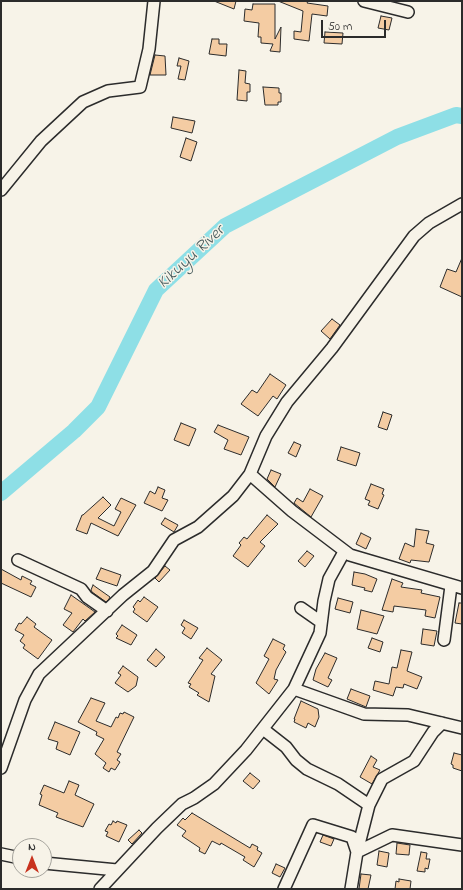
<!DOCTYPE html>
<style>
body{margin:0}
#map{position:relative;width:463px;height:890px;overflow:hidden;background:#f7f3e8;font-family:"Indie Flower",sans-serif}
canvas{display:block}
.frame{position:absolute;inset:0;border:2px solid #2b2b2b;pointer-events:none}
.north{position:absolute;left:12px;top:838px;width:40px;height:40px;box-sizing:border-box;background:#f7f3e8;border:1px solid #a5a39c;border-radius:50%;rotate:0deg;font-size:11px;font-weight:700;line-height:16px;text-align:center;color:#2b2b2b}
.north::after{content:'';display:block;margin:auto;width:14px;height:18px;background:#c8321e;clip-path:polygon(50% 0,100% 100%,50% 72%,0 100%)}
.scale{position:absolute;left:321px;top:20px;width:65px;height:18px;box-sizing:border-box;border:2px solid #2b2b2b;border-top:0;padding-left:5px;font-size:12px;line-height:14px;white-space:nowrap;color:#2b2b2b;-webkit-text-stroke:3px #f7f3e8;paint-order:stroke}
</style>
<div id="map">
<canvas width="463" height="890"></canvas>
<div class="frame"></div>
<div class="north">N</div>
<div class="scale">50 m</div>
</div>
<script>
const ctx = document.querySelector('canvas').getContext('2d');
ctx.lineJoin = 'round';
const toPath = rows => new Path2D(rows.map(r => 'M' + r).join(''));
function strokePath(path, color, width, dash) { ctx.strokeStyle = color; ctx.lineWidth = width; ctx.lineCap = dash ? 'butt' : 'round'; ctx.setLineDash(dash || []); ctx.stroke(path); }
function paint(path, color) { ctx.fillStyle = color; ctx.fill(path, 'evenodd'); }
function label(font, color, halo, rows, align = 'center') {
  ctx.font = font + ' "Indie Flower",sans-serif'; ctx.lineWidth = 3; ctx.setLineDash([]); ctx.textBaseline = 'middle'; ctx.strokeStyle = halo; ctx.fillStyle = color; for (const [text, x, y, turn = 0] of rows) {
    ctx.save(); ctx.translate(x, y); ctx.rotate((+turn || 0) * Math.PI / 180); ctx.textAlign = isNaN(turn) ? turn : align; if (halo) ctx.strokeText(text, 0, 0); ctx.fillText(text, 0, 0); ctx.restore();
  }
}
strokePath(toPath([
 [1,493,74,431,98,407,156,290,225,226,397,137,456,115,462,116]
]), '#8edfe6', 16);
const building = toPath([
 [214,1,236,1,234,9,214,1],
 [278,1,308,1,307,3,328,6,327,16,312,14,309,41,294,39,294,31,301,32,303,11,278,1],
 [253,4,275,4,275,39,281,27,280,52,270,51,273,44,261,43,261,37,258,37,259,23,244,21,245,9,252,10,253,4],
 [381,16,392,18,389,30,378,28,381,16],
 [325,32,343,33,342,44,324,43,325,32],
 [212,39,219,39,219,44,227,44,226,56,209,54,212,39],
 [155,55,165,56,166,75,150,75,155,55],
 [179,58,189,61,185,80,178,79,181,66,177,66,179,58],
 [239,70,246,71,245,83,250,84,250,92,247,92,247,101,237,100,239,70],
 [263,87,279,88,279,93,281,93,281,102,278,102,278,105,265,105,263,87],
 [173,117,195,121,192,133,171,128,173,117],
 [186,138,197,142,191,161,180,157,186,138],
 [462,258,462,297,440,287,447,269,456,272,462,258],
 [332,319,340,325,330,339,321,331,332,319],
 [270,374,286,385,277,399,273,396,258,416,241,404,252,390,257,393,270,374],
 [383,412,392,415,387,430,378,427,383,412],
 [181,423,196,429,189,446,174,440,181,423],
 [218,425,249,437,241,455,224,449,228,440,214,432,218,425],
 [294,442,301,445,296,457,288,453,294,442],
 [341,447,360,453,356,466,337,460,341,447],
 [271,470,281,474,275,487,267,479,271,470],
 [371,484,384,489,382,494,384,495,378,509,368,505,370,501,365,499,371,484],
 [158,487,165,490,162,498,168,500,162,511,144,503,150,491,155,494,158,487],
 [310,489,323,496,311,517,294,503,297,498,303,502,310,489],
 [103,497,111,505,98,518,114,526,121,512,115,509,121,498,136,505,118,536,91,523,87,534,76,530,82,515,83,515,103,497],
 [267,515,278,524,260,542,265,546,248,567,233,556,241,545,239,543,244,537,247,539,267,515],
 [165,518,178,525,174,532,161,524,165,518],
 [416,529,429,531,426,543,434,545,429,562,411,560,410,563,399,559,405,543,414,547,416,529],
 [361,533,371,538,366,549,356,544,361,533],
 [307,551,314,556,305,567,298,561,307,551],
 [165,566,170,570,159,582,155,578,165,566],
 [101,568,121,575,117,586,96,579,101,568],
 [1,569,21,580,22,576,32,581,30,584,36,587,31,597,1,583,1,569],
 [354,572,365,574,377,579,372,592,364,590,365,588,352,585,354,572],
 [392,579,403,583,401,587,422,590,421,593,440,597,435,618,425,616,426,610,394,606,393,612,382,610,392,579],
 [93,585,110,597,109,599,106,602,92,592,91,590,93,585],
 [71,595,95,612,85,621,83,619,73,632,63,625,72,613,64,609,71,595],
 [144,597,158,607,147,622,133,612,135,609,133,607,138,600,140,602,144,597],
 [338,598,353,602,350,613,335,609,338,598],
 [459,603,462,603,462,624,455,623,459,603],
 [361,610,384,616,377,634,357,629,361,610],
 [27,617,36,624,34,627,52,640,38,659,23,648,25,645,20,641,24,635,15,630,19,623,21,624,27,617],
 [184,620,198,628,191,639,182,633,185,628,181,625,184,620],
 [122,625,137,635,131,645,116,638,118,636,116,634,122,625],
 [423,629,437,631,434,646,421,644,423,629],
 [372,638,383,642,380,652,368,648,372,638],
 [273,639,285,645,283,649,286,652,276,670,274,679,278,680,269,694,256,683,269,659,264,656,273,639],
 [207,648,222,660,211,674,215,676,209,702,197,695,199,693,189,687,191,684,188,683,203,660,199,658,207,648],
 [156,649,165,657,156,667,147,660,156,649],
 [401,650,412,652,407,671,422,677,417,689,404,684,403,688,396,687,393,696,373,690,375,681,389,684,392,667,397,668,401,650],
 [325,653,337,658,328,678,332,680,328,687,313,680,316,669,325,653],
 [123,666,138,677,136,686,128,692,115,683,121,675,118,673,123,666],
 [351,689,370,696,366,707,347,699,351,689],
 [91,698,105,703,96,721,111,727,116,717,118,718,120,713,123,714,124,712,134,717,117,752,121,754,117,760,120,762,115,770,111,768,109,772,103,768,106,763,95,754,104,739,96,735,97,732,78,722,91,698],
 [301,701,318,709,319,717,315,727,308,723,306,728,294,722,295,719,294,719,301,701],
 [55,722,80,732,70,755,56,749,58,742,48,739,55,722],
 [454,753,462,755,462,771,453,768,453,765,451,764,454,753],
 [371,756,377,760,373,767,380,770,372,784,360,777,371,756],
 [250,773,260,781,253,789,243,781,250,773],
 [69,781,79,785,75,795,94,804,83,827,56,817,58,813,39,805,42,795,40,794,44,785,64,793,69,781],
 [192,813,250,848,252,844,258,847,257,850,262,853,254,867,243,860,245,857,221,843,220,845,212,841,205,854,199,851,200,848,182,836,186,831,177,825,183,818,185,820,192,813],
 [113,821,116,823,117,821,127,825,119,842,106,836,108,832,105,831,109,824,111,825,113,821],
 [139,830,142,833,132,844,128,840,139,830],
 [323,835,334,839,331,846,320,842,323,835],
 [397,843,410,845,409,855,396,854,397,843],
 [379,851,389,853,387,867,377,865,379,851],
 [421,852,427,853,426,859,430,859,428,869,425,868,425,872,417,871,421,852],
 [276,864,285,868,280,877,272,873,276,864],
 [361,874,371,875,368,889,359,889,361,874],
 [399,879,411,881,410,889,395,889,396,881,399,882,399,879]
]);
paint(building, '#f4cca3');
strokePath(building, '#2b2b2b', 1);
const minor = toPath([
 [364,1,408,12],
 [1,190,41,141,83,102,108,91,140,87,149,49,154,1],
 [250,474,292,511,350,555,462,588],
 [18,560,81,589,87,597,107,611],
 [301,608,321,622],
 [444,640,451,586],
 [294,689,364,714,408,715,462,728],
 [263,729,286,747,296,760,307,769,338,784,369,805],
 [1,768,25,700,39,674,123,595,153,571,174,540,198,527,233,496,250,474,266,436,287,402,332,348,414,236,429,223,462,204],
 [1,854,20,858],
 [44,863,117,870],
 [100,889,157,828,182,804,194,798,214,784,246,750,294,689,320,633,324,601,329,579,344,552],
 [284,889,313,825,352,837,357,852,369,805,382,779,414,761,433,732,442,723],
 [351,889,357,852,392,835,462,845]
]);
strokePath(minor, '#2b2b2b', 14);
strokePath(minor, '#f7f3e8', 11);
label('italic 17px', '#44585a', '#f7f3e8', [
 ["Kikuyu River",192,258,-43]
]);
</script>
